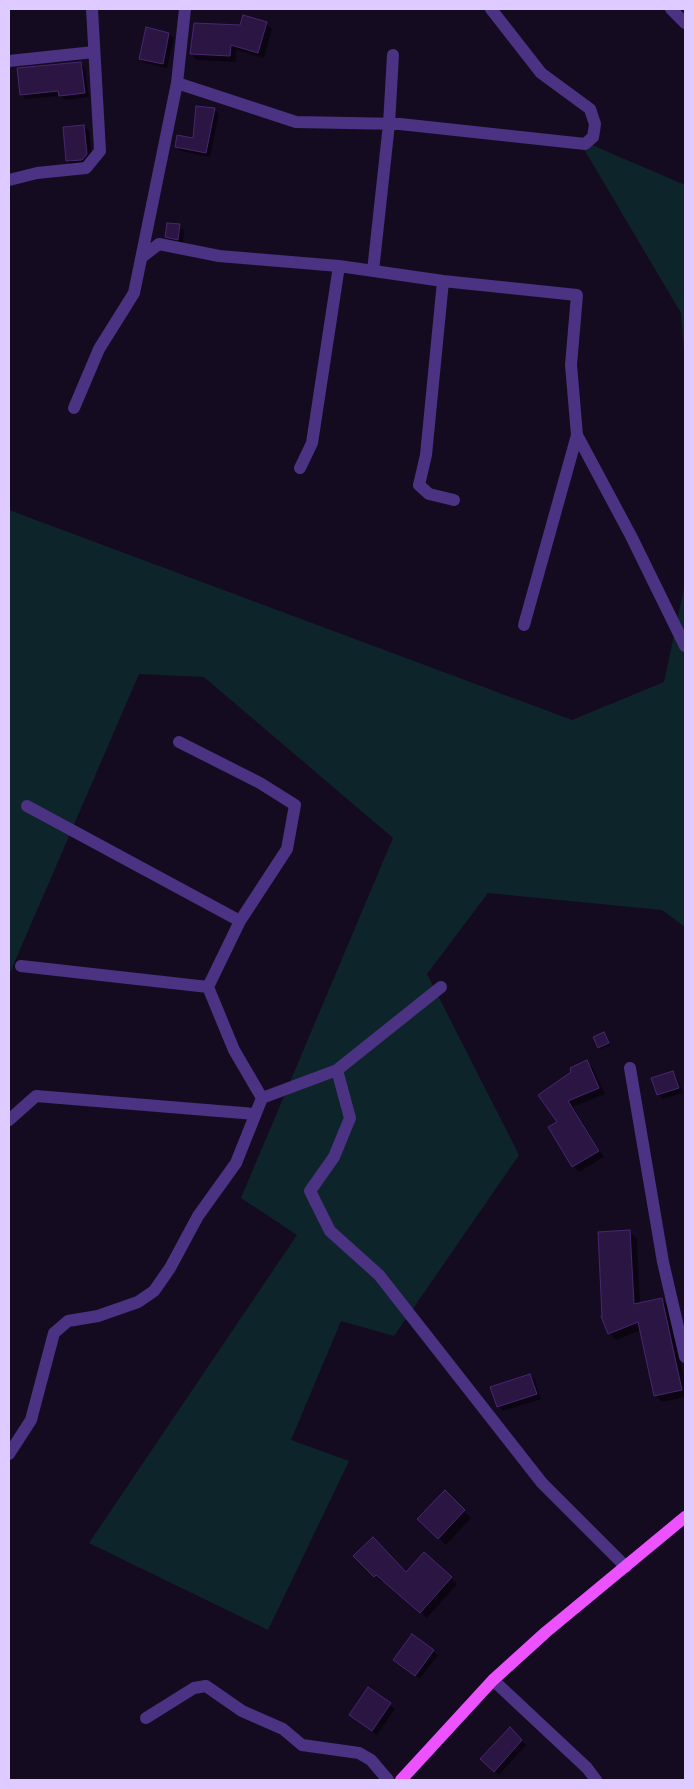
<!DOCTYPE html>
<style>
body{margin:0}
#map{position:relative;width:694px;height:1789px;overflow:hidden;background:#150b21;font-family:Helvetica,sans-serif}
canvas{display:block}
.frame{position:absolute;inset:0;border:10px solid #dfcbff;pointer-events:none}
</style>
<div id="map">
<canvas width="694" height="1789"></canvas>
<div class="frame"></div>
</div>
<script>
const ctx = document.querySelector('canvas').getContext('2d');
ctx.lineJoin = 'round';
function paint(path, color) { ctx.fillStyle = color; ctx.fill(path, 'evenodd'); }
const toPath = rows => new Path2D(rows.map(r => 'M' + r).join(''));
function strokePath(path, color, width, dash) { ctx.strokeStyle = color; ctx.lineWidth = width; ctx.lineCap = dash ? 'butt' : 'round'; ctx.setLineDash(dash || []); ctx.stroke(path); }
paint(toPath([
 [578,139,685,185,685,362,681,313],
 [9,510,572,720,664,682,685,584,685,927,662,910,488,893,427,974,519,1155,394,1336,341,1321,291,1440,349,1461,268,1630,89,1543,297,1235,241,1198,393,838,204,677,139,674,9,975]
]), '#0e242b');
paint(toPath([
 [266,23,272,29,264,58,236,50,236,62,197,60,191,54,241,26],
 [169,34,174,38,167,68,145,63,140,59],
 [80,63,85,68,89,97,65,100,60,96,26,99,21,95],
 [214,109,219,114,210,157,181,151,176,147,194,139],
 [84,126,89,131,92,159,87,164,72,165,67,161],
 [9,194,11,196,9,209],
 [179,226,184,230,183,243,171,241,167,236],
 [606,1036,610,1046,601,1049,599,1047],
 [587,1062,593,1068,605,1094,573,1107,604,1157,579,1172,573,1166,559,1123,573,1072],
 [672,1073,677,1077,683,1093,663,1099,658,1095,653,1079],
 [630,1232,637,1239,640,1304,662,1300,669,1307,685,1382,685,1397,662,1402,655,1395,641,1330,616,1340,609,1333],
 [530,1375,535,1380,541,1399,503,1411,498,1406],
 [445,1492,471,1518,446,1545,419,1519],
 [355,1556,407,1574,451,1577,457,1584,427,1618,383,1580,381,1582],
 [433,1651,438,1655,420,1679,399,1664],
 [368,1689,395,1709,377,1735,350,1715],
 [510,1729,526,1745,499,1775,482,1759]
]), '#0007');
const building = toPath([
 [243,15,267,22,258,53,231,45,230,56,190,54,194,23,240,25,243,15],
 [146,27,169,33,163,64,139,59,146,27],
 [81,62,85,93,59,96,58,91,20,95,17,68,81,62],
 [196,106,215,108,206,153,175,147,177,135,193,138,196,106],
 [84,125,87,154,82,160,66,161,63,127,84,125],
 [167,223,180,224,178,240,165,237,167,223],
 [604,1032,609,1043,598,1048,593,1037,604,1032],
 [587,1060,599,1088,568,1101,599,1151,572,1167,548,1127,557,1122,538,1095,571,1072,570,1068,587,1060],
 [673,1071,679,1088,657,1095,651,1078,673,1071],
 [630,1230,634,1304,662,1298,682,1390,654,1396,638,1322,608,1334,601,1316,602,1316,598,1232,630,1230],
 [530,1374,537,1394,497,1407,490,1387,530,1374],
 [445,1490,465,1510,438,1539,417,1519,445,1490],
 [373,1537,406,1572,424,1552,452,1577,420,1613,376,1575,374,1577,353,1556,373,1537],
 [412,1634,434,1650,415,1676,393,1660,412,1634],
 [368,1687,391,1703,372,1731,349,1715,368,1687],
 [510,1727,522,1740,494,1772,480,1759,510,1727]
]);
paint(building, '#2b1643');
strokePath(building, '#492671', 1);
strokePath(toPath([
 [671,9,685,23],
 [9,61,94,52],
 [177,83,296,122,400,124,585,144,593,137,594,131,595,124,590,109,541,73,491,9],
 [9,180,37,173,86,168,100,151,92,9],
 [142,257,159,244,219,256,339,266,443,281,577,295,571,365,577,435,631,536,685,646],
 [373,271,389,124,393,55],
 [443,281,426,455,419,485,429,494,454,500],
 [74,408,99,349,134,293,177,83,185,9],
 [300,468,312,443,339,266],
 [524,625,577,435],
 [27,806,240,921],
 [21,966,208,987],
 [630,1068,663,1262,685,1357],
 [337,1070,350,1118,334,1157,310,1191,330,1231,379,1275,542,1483,626,1567],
 [262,1098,337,1070,441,987],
 [9,1120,36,1096,255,1114],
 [9,1454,31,1420,54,1333,68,1321,98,1316,138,1302,154,1291,170,1268,198,1216,236,1163,262,1098,234,1050,208,987,240,921,287,849,295,805,260,783,179,742],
 [493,1680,587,1768,596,1780],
 [146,1718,194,1688,206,1686,242,1711,283,1729,302,1745,359,1753,371,1760,388,1780]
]), '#4b3283', 12);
strokePath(toPath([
 [401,1780,493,1680,546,1632,685,1517]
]), '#ec52ff', 12);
</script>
